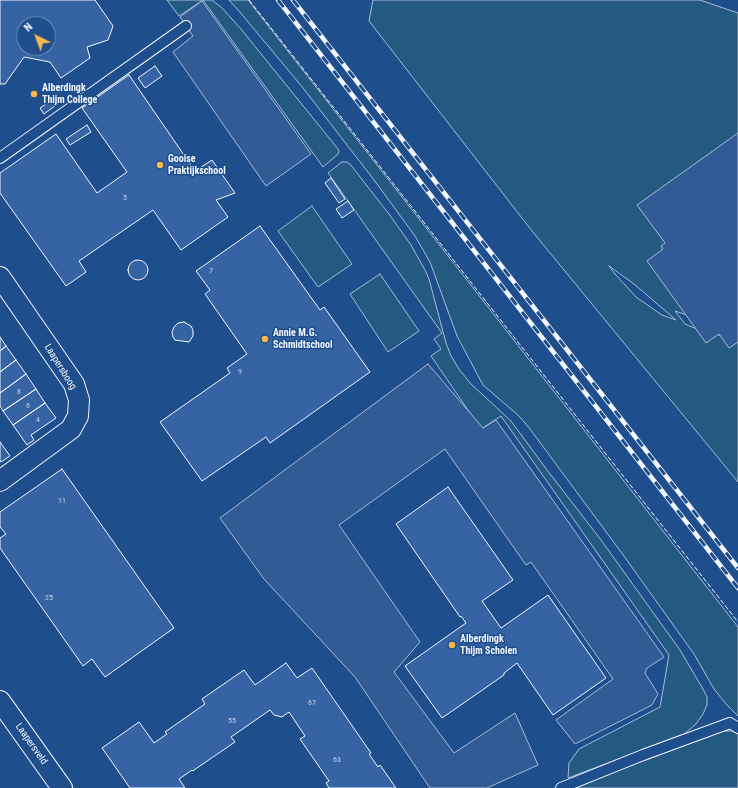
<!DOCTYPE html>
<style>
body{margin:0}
#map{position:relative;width:738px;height:788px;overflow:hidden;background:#1f4e8c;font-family:"Roboto Condensed",sans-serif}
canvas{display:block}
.north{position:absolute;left:16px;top:16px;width:40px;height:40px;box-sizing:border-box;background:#1f4e8c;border:1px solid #7391ba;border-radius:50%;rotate:318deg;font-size:11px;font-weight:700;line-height:16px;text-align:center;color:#f2f6ff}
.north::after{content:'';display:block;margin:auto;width:14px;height:18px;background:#ffb74d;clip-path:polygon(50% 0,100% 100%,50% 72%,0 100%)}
</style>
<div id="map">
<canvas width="738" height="788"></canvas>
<div class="north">N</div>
</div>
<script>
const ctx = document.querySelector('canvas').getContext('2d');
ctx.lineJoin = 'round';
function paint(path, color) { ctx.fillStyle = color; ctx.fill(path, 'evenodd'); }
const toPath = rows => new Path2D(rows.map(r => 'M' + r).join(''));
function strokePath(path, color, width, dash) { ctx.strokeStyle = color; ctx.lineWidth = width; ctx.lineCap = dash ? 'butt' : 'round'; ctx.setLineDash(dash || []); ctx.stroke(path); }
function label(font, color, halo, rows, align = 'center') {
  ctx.font = font + ' "Roboto Condensed",sans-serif'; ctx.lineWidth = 3; ctx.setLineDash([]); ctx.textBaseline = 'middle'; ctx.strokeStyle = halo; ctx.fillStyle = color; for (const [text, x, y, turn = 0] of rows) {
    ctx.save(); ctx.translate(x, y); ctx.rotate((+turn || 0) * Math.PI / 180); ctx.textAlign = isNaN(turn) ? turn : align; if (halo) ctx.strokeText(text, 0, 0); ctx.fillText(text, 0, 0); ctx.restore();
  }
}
const green = toPath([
 [167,0,212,0,222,8,241,29,338,149,339,152,337,155,323,167,203,0,179,16,167,0],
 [229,0,248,0,738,627,738,716,726,704,714,689,694,654,621,552,530,429,519,416,483,385,457,336,430,262,415,236,374,180,303,88,239,11,229,0],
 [373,0,700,0,738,13,738,332,675,311,685,324,699,330,738,340,738,482,532,231,369,21,373,0],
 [609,266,634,284,676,320,662,315,636,297,615,274,609,266],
 [342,162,347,162,350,164,389,214,411,245,425,270,429,279,446,343,451,356,459,369,470,383,511,421,547,470,601,540,680,650,703,689,707,697,707,705,703,714,696,724,684,734,568,778,569,763,579,749,660,707,669,655,501,416,481,429,431,356,441,349,434,339,442,333,328,173,342,162],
 [312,206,352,264,318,287,278,231,312,206],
 [380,274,419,331,388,352,350,294,380,274],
 [722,731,731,731,738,733,738,788,572,788,722,731]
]);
paint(green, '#245a82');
strokePath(green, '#a8bbd7', 1);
const parking = toPath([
 [202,1,311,154,266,186,173,52,193,36,180,17,202,1],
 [738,133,738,342,729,348,719,334,706,343,647,261,663,249,661,246,665,243,637,205,738,133],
 [428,364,483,428,496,420,664,657,647,668,645,673,658,694,652,705,575,744,556,720,613,679,531,562,526,565,445,449,339,525,420,642,394,672,454,753,515,713,538,765,487,788,430,788,355,677,264,579,220,518,428,364]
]);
paint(parking, '#305b95');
strokePath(parking, '#a8bbd7', 1);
const building = toPath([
 [0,0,95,0,113,26,108,40,87,47,90,58,61,78,50,62,24,57,5,84,0,84,0,0],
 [24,24,48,24,48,48,24,48,24,24],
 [155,66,162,76,145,88,138,78,155,66],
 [129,75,195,171,212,160,235,193,216,200,228,217,181,250,153,210,79,261,86,272,66,286,0,193,0,173,56,134,97,193,127,172,82,108,129,75],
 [56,97,59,103,44,114,40,108,56,97],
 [87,125,91,132,70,145,66,139,87,125],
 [331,178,345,199,339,203,325,183,331,178],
 [348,201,354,210,342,218,336,209,348,201],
 [260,226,320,310,324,307,370,372,270,443,266,437,202,481,160,422,230,373,227,368,247,354,205,294,210,290,196,271,260,226],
 '128 270a10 10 0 1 1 20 0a10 10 0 1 1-20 0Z',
 [184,322,191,326,193,330,193,336,189,342,175,340,173,337,172,332,174,327,178,323,184,322],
 [0,337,6,346,0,351,0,337],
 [6,346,16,360,0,372,0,351,6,346],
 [16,360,26,374,0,393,0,372,16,360],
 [26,374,36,389,3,411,0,406,0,393,26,374],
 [36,389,45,403,13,425,3,411,36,389],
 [45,403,56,418,31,435,34,440,27,445,13,425,45,403],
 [0,442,10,456,1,462,0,461,0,442],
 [62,469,174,628,105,677,92,659,83,666,0,548,0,538,6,534,0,527,0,512,62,469],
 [448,487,513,580,482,601,501,628,548,595,606,678,553,715,517,663,504,673,504,675,442,718,405,666,466,623,461,616,460,617,396,524,448,487],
 [286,663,297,678,312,668,371,753,369,754,378,767,380,765,396,788,329,788,326,783,329,781,300,739,305,736,289,712,282,717,274,715,270,710,231,737,235,742,194,770,193,771,192,770,179,779,185,788,130,788,102,748,139,722,154,743,167,734,165,732,205,704,202,699,244,670,255,685,286,663]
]);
paint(building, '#3563a3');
strokePath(building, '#f2f6ff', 1);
const service = toPath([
 [0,158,186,26],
 [561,788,643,755,730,723,738,728]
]);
const minor = toPath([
 [0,277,74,384,79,400,78,416,71,429,0,481],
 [0,701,62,788]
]);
strokePath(service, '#f2f6ff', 12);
strokePath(minor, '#f2f6ff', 22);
strokePath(service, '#1f4e8c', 10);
strokePath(minor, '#1f4e8c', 20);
const rail = toPath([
 [278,0,738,588],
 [293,0,738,568]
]);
strokePath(rail, '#f2f6ff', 4.5);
strokePath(rail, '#1f4e8c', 3, [9]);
strokePath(toPath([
 [249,0,738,622]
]), '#f2f6ff', 1, [5, 2]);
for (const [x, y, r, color] of [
 [34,94,4,"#ffb74d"],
 [160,165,4,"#ffb74d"],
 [265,339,4,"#ffb74d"],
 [452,645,4,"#ffb74d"]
]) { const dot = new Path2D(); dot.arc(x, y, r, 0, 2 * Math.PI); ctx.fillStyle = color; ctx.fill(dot); strokePath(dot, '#1f4e8c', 1.5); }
label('8px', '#c3d1e8', null, [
 ["5",125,198],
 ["7",211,271],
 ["9",240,372],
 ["8",19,392],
 ["6",28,406],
 ["4",38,420],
 ["11",62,501],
 ["25",49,598],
 ["67",312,703],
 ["55",232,721],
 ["63",337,760]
]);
label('bold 10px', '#f2f6ff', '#1f4e8c', [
 ["Alberdingk",42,88],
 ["Thijm College",42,100],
 ["Gooise",168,159],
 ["Praktijkschool",168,171],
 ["Annie M.G.",273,333],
 ["Schmidtschool",273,345],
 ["Alberdingk",460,639],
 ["Thijm Scholen",460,651]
], 'left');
label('10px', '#f2f6ff', '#1f4e8c', [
 ["Laapersboog",60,367,58],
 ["Laapersveld",31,744,55]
]);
</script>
